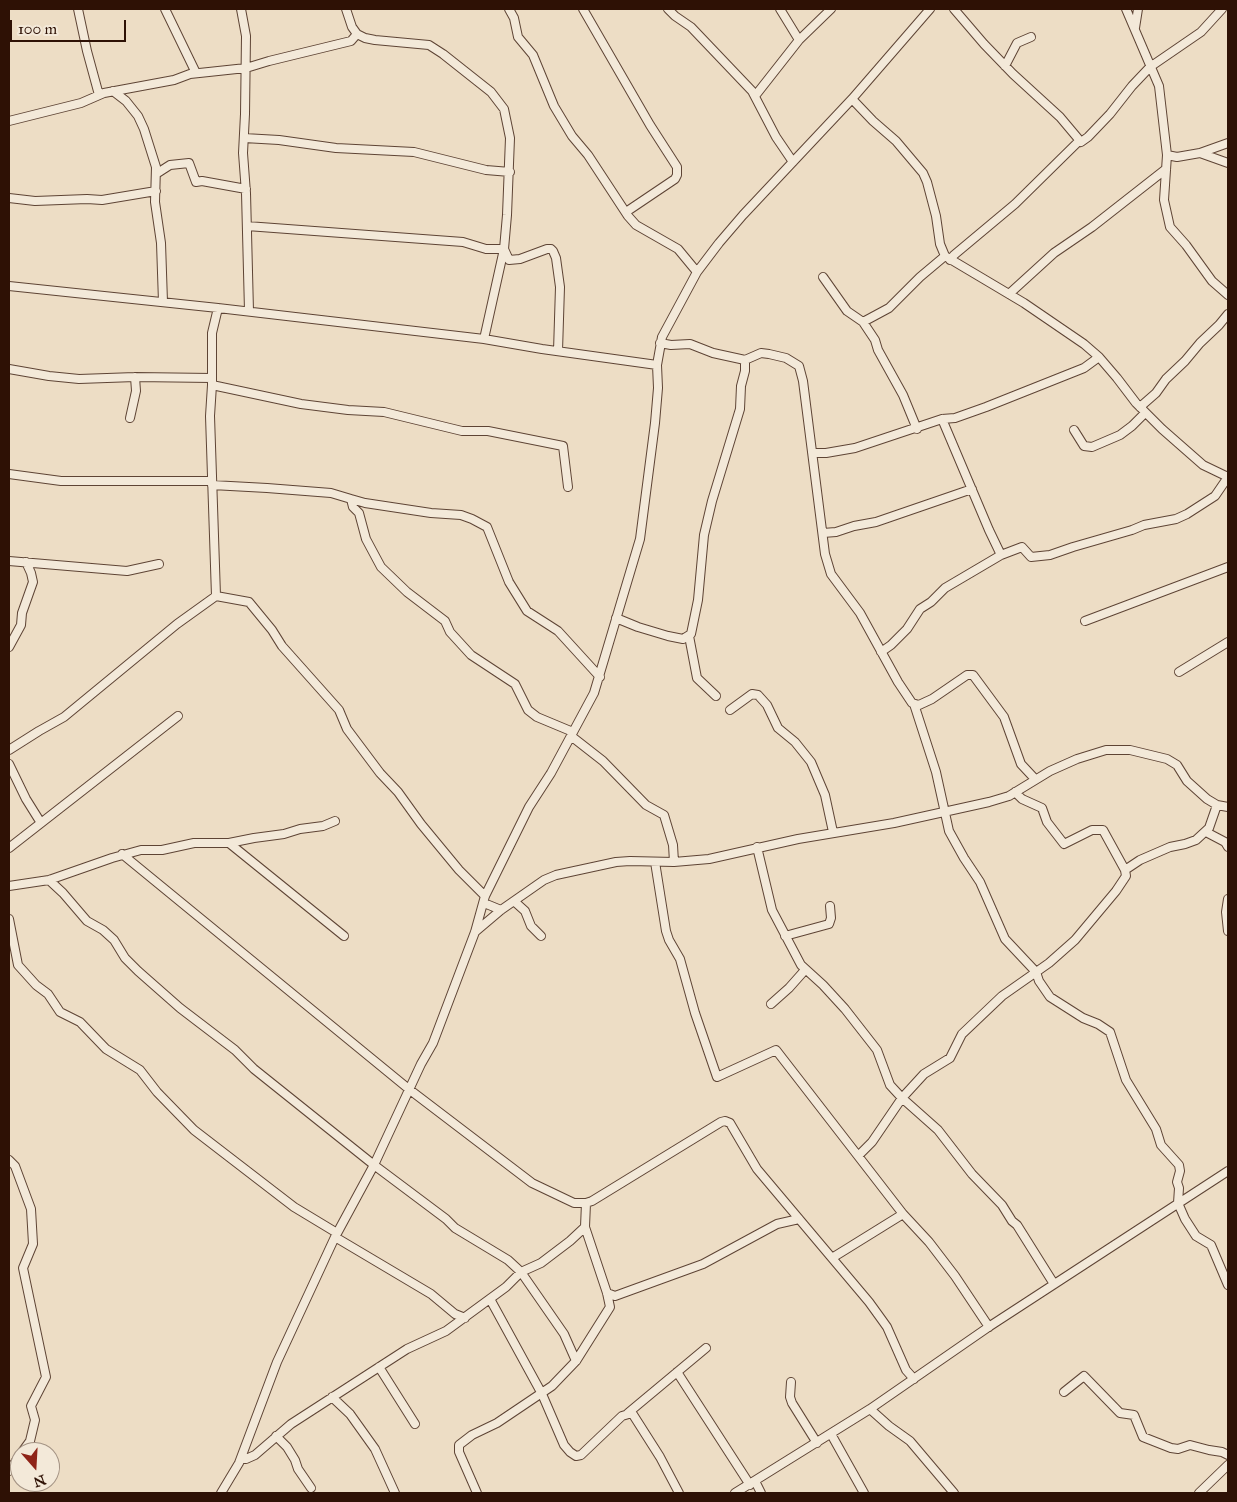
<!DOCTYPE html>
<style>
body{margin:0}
#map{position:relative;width:1237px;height:1502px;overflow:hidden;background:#edddc5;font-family:"IM FELL Great Primer",serif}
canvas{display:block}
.frame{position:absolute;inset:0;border:10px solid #2e1105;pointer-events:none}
.north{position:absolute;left:10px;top:1442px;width:50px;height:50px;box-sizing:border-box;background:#f3e9d9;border:1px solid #a49384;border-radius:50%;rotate:161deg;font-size:14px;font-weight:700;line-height:20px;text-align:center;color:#2e1105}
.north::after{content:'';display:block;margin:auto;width:18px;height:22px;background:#8f2418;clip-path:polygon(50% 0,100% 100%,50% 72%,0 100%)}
.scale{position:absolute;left:10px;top:20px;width:116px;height:22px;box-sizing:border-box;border:2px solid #2e1105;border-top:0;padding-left:6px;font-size:15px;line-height:18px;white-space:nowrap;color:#2e1105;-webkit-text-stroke:4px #f3e9d9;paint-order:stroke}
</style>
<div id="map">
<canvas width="1237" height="1502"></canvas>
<div class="frame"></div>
<div class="north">N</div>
<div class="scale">100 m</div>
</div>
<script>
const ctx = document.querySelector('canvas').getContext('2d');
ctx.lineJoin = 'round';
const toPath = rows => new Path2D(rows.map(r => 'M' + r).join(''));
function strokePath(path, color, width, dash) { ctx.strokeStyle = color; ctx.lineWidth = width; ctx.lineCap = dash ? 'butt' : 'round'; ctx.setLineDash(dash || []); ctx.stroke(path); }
const street = toPath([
 [78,9,87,51,99,95],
 [165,9,196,73],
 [241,9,246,36,245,114,243,153,246,193,249,311],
 [346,9,352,27,357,34,365,38,375,40,429,45,443,54,491,92,504,109,510,138,507,215,504,249,484,339],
 [509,9,514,18,518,37,533,55,554,106,572,136,588,155,628,216,636,225,678,249,697,272],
 [583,9,650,125,677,167,677,175,675,179,626,212],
 [668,9,675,16,691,27,752,91,776,137,793,162],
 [954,9,984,44,1013,74,1060,117,1081,142,1088,137,1110,114,1132,86,1150,67,1201,32,1222,9],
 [1126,9,1159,86,1167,155,1164,200,1170,227,1186,245,1212,281,1228,295],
 [1135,28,1138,9],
 [799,40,831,9],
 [1005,66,1017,43,1031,37],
 [113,91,126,101,138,116,144,129,156,167,155,202,161,243,163,302],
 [755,96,799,40,780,9],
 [852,99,873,121,896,141,923,173,927,182,936,216,940,244,945,256,1024,303,1084,344,1099,357,1117,378,1136,403,1162,429,1203,465,1228,477],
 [9,121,81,103,104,93,174,80,190,74,246,68,269,61,351,41,357,34],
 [244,138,279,140,336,148,414,152,486,170,510,172],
 [1200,153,1228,143],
 [1167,155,1177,157,1200,153,1228,163],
 [156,174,170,165,189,163,196,182,202,181,246,189],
 [9,198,35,201,87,199,102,200,156,191],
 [247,226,463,242,486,249,504,249,509,260,520,259,547,249,551,249,553,251,556,258,560,287,558,351],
 [950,260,954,255,1015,204,1079,141],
 [823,277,847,311,863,322,875,340,878,350,903,395,917,429],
 [9,286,218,308,484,339,542,349,657,365],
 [1009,294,1054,253,1092,227,1166,169],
 [863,322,889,308,920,277,945,256],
 [660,343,671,345,690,344,713,353,745,360,761,353,769,354,786,358,799,366,803,381,825,554,831,574,860,613,898,682,912,703,919,705,932,699,967,675,973,675,1004,717,1021,764,1035,779],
 [9,369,49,376,79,379,135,377,212,378],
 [212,385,301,404,348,410,384,412,462,431,488,431,563,446,568,487],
 [1140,407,1156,393,1166,379,1185,361,1200,343,1219,325,1228,314],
 [130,418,136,391,135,377],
 [942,419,989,530,1001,555,1022,547,1031,557,1050,555,1073,547,1132,530,1144,525,1176,519,1187,514,1215,496,1228,477],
 [1074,430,1084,446,1092,447,1120,435,1132,426,1145,413],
 [813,453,826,453,855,448,942,419,955,418,986,407,1084,368,1099,357],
 [9,474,61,481,212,481],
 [212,485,267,488,331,493,351,499,353,507,359,513,366,539,381,567,407,592,445,621,450,632,471,655,515,684,528,710,537,717,573,732],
 [351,499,365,503,431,513,461,515,472,519,487,527,509,582,527,611,558,631,600,677],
 [823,533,836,532,854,526,876,522,972,489],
 [9,561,127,571,159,564],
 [216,596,249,602,272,630,282,646,339,710,347,729,380,773,398,792,421,824,459,870,485,896],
 [616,618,638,627,668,636,683,639,691,634,698,600,704,535,712,501,740,409,741,386,745,371,745,360],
 [1085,621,1228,567],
 [689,636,697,678,716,696],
 [9,647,21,625,22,613,33,582,31,573,26,562],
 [881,652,891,645,907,629,920,609,931,602,945,588,1001,555],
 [1179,672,1228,642],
 [914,704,936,772,949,831,964,858,980,882,1005,939,1036,972,1039,981,1050,997,1083,1018,1098,1024,1110,1032,1126,1080,1156,1129,1161,1145,1179,1165,1180,1171,1177,1182,1179,1188,1178,1203,1185,1219,1196,1236,1211,1245,1228,1285],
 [730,710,752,694,758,695,767,705,778,728,795,742,811,762,825,795,833,832],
 [571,736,603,761,646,805,664,815,673,845,674,862],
 [9,750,39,731,64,717,177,624,216,596,210,416,212,385,212,333,218,308],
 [9,764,26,799,41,823],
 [1015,792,1022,799,1042,808,1047,822,1064,844,1092,830,1103,830,1125,870,1140,860,1170,847,1185,844,1196,840,1209,828,1217,805],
 [1206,832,1225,842,1228,847],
 [229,843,254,838,284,834,300,829,323,826,335,821],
 [757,847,772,910,801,965,823,985,845,1009,877,1050,890,1085,902,1098,938,1130,972,1174,1002,1205,1012,1221,1017,1225,1054,1284],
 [9,848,178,716],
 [122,854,410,1090,532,1183,574,1203,586,1203,592,1201,721,1122,725,1121,730,1123,757,1169,869,1302,882,1320,887,1327,906,1370,914,1379],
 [655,862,666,931,669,940,680,959,695,1013,717,1077,776,1050,903,1214,929,1242,955,1276,989,1327],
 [49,880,63,893,87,921,103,930,114,940,125,958,138,971,180,1008,235,1050,254,1069,374,1165,446,1219,455,1228,508,1260,521,1272,564,1334,576,1361],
 [9,886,49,880,112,858,141,850,162,850,194,843,229,843,344,936],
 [1228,899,1226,912,1228,931],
 [515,902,525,911,531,926,541,936],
 [484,903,501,910],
 [9,919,18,965,36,985,48,994,60,1012,80,1022,106,1049,140,1070,157,1092,194,1130,294,1207,337,1233],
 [475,932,501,910,544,880,556,875,616,862,630,861,674,862,709,859,798,839,894,823,989,802,1009,796,1050,771,1077,759,1106,750,1130,750,1167,759,1177,765,1187,781,1207,799,1217,805,1228,807],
 [785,936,829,924,831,918,830,906],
 [771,1004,789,988,805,970],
 [858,1156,872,1142,902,1098,924,1074,950,1058,962,1034,1002,996,1049,963,1075,940,1116,891,1126,876,1125,870],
 [9,1160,15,1166,31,1209,33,1244,23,1268,46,1377,31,1406,35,1420,30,1441,22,1452],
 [335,1237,431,1294,455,1314,465,1318],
 [832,1258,903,1214],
 [607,1293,615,1296,703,1264,777,1224,799,1219],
 [490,1299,542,1394,564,1445,570,1452,576,1456,581,1455,622,1416,632,1413,660,1457,679,1493],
 [379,1367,415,1424],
 [677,1372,750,1485],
 [791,1382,790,1397,792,1403,817,1443],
 [1064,1392,1084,1376,1120,1413,1134,1415,1143,1437,1171,1448,1178,1449,1190,1445,1209,1450,1222,1452,1228,1455],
 [332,1397,350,1414,375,1449,395,1493],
 [870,1409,889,1426,910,1441,954,1493],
 [628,1413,706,1348],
 [831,1434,864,1493],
 [276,1436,287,1447,295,1460,298,1469,311,1488],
 [241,1459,246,1459,255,1455,291,1424,407,1349,446,1331,506,1287,521,1272,541,1263,570,1241,585,1227],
 [9,1471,20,1455],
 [755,1481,761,1493],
 [221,1493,239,1463,277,1362,335,1237,374,1165,421,1064,433,1043,475,932,485,896,529,807,551,773,594,693,640,539,655,423,658,388,657,365,662,337,697,272,719,243,743,215,852,99,930,9],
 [477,1493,459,1452,459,1445,472,1435,497,1423,552,1386,576,1361,610,1307,607,1293,585,1227,586,1203],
 [735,1493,870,1409,990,1326,1228,1171],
 [1199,1493,1228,1465]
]);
strokePath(street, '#5e4435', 10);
strokePath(street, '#f3e9d9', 8);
</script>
